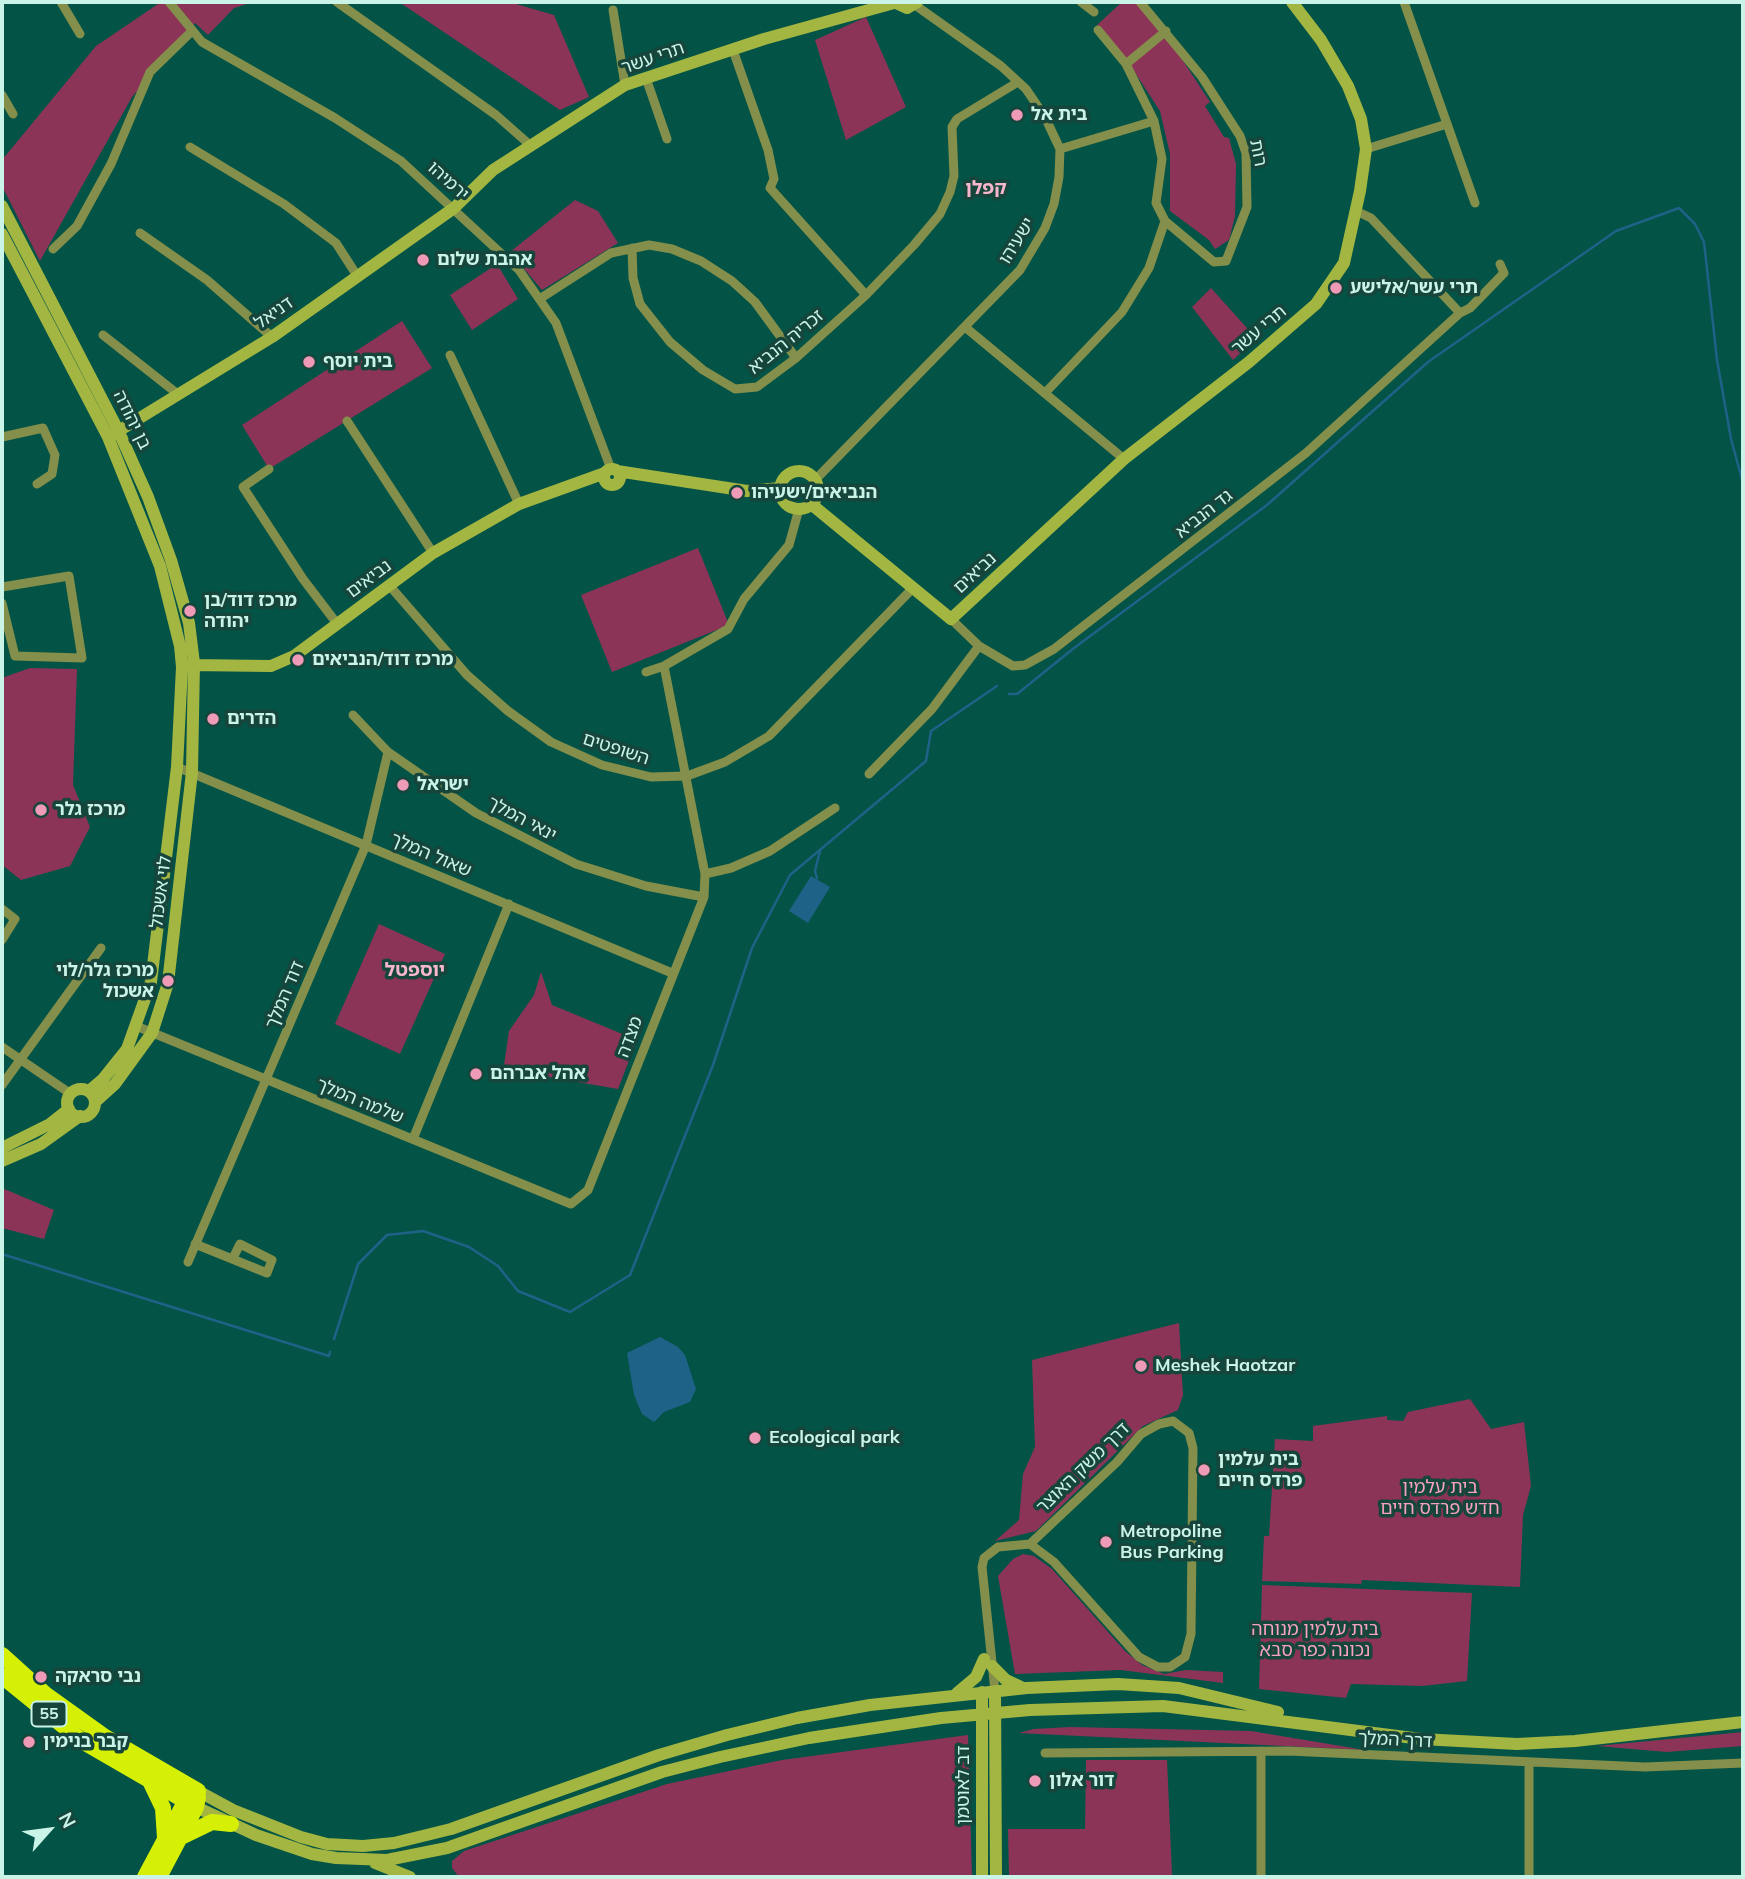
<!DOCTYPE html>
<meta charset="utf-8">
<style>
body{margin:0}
#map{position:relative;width:1745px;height:1879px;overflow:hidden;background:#035346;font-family:Mulish,sans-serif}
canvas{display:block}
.frame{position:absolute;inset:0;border:4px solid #cbf4e9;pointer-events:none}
.north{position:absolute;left:14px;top:1795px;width:70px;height:70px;-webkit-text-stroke:5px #16453c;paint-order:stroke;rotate:62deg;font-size:19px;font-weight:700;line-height:28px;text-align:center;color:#cbf4e9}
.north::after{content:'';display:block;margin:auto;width:24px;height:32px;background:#cbf4e9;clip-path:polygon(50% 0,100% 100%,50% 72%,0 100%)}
</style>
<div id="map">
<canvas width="1745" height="1879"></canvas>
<div class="frame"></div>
<div class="north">N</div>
</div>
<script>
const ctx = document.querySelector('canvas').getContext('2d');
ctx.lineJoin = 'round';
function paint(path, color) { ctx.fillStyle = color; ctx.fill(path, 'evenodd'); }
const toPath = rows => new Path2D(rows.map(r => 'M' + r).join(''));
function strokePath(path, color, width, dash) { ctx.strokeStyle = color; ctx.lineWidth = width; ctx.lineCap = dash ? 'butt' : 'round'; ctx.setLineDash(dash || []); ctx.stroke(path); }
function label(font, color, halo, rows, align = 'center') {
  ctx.font = font + ' Mulish,"Noto Sans Hebrew",sans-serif'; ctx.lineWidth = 7; ctx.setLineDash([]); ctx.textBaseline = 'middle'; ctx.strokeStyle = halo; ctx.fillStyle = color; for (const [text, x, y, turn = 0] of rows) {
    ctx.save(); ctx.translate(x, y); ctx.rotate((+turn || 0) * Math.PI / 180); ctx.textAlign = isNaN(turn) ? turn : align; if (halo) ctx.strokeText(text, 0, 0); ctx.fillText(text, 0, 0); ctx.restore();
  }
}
paint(toPath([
 [161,2,253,2,234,8,208,35,195,23,132,97,40,261,2,186,2,160,96,46],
 [399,2,509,2,554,15,589,97,560,110],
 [1122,2,1137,2,1174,47,1210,102,1205,106,1224,137,1229,138,1236,164,1235,216,1229,240,1215,249,1209,240,1170,211,1170,154,1160,111,1130,65,1097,25],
 [866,17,906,107,846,140,815,40],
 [575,200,598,211,618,243,542,290,510,252],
 [497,264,518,299,472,330,450,295],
 [1211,288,1256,338,1233,360,1192,307],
 [402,321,432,368,269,469,242,425],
 [698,548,729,625,612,672,581,595],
 [30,668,77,669,73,785,90,827,70,866,21,880,2,865,2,678],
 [379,924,445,954,400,1054,335,1024],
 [541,972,552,1005,637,1040,618,1089,531,1074,504,1065,509,1031,534,995],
 [2,1188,54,1210,44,1239,2,1228],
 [1179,1323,1183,1395,1178,1410,1143,1426,1036,1531,995,1541,1019,1520,1023,1474,1035,1447,1032,1360],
 [1470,1399,1491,1429,1524,1422,1531,1486,1523,1515,1520,1587,1362,1580,1361,1584,1262,1581,1264,1536,1269,1536,1275,1439,1313,1441,1313,1426,1387,1416,1387,1420,1403,1421,1408,1412],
 [1023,1554,1034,1556,1052,1569,1125,1651,1142,1665,1164,1674,1186,1670,1223,1672,1223,1683,1121,1670,1015,1674,998,1576,1013,1559],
 [1262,1585,1472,1593,1467,1681,1422,1686,1351,1684,1346,1698,1259,1689],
 [1070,1727,1251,1731,1365,1750,1019,1733,1034,1729],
 [1743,1732,1743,1746,1667,1752,1597,1746],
 [968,1735,972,1877,459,1877,452,1868,452,1861,464,1851,667,1784,782,1760],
 [1086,1760,1167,1760,1172,1875,1244,1877,1009,1877,1008,1829,1085,1829]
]), '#8c3458');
paint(toPath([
 [811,876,830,887,808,923,789,911],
 [660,1337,678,1347,685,1355,696,1389,690,1402,664,1412,654,1422,642,1414,634,1395,627,1353]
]), '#1f6288');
strokePath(toPath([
 [1009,694,1017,694,1074,648,1267,505,1428,362,1616,231,1679,208,1695,224,1704,242,1717,360,1731,439,1743,483],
 [817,878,815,871,820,851],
 [5,1255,329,1356,330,1352],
 [334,1339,358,1264,387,1235,423,1231,469,1247,498,1266,518,1291,570,1312,630,1275,713,1065,752,948,790,875,926,761,931,731,997,686]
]), '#1f6288', 2.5);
strokePath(toPath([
 [61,2,80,34],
 [169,2,202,42,335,118,401,161,519,270,556,323,611,469],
 [337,2,496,115,530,145],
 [1081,2,1094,12],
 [1404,2,1475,203],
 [613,10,625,85],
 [1098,30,1126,64,1154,121,1162,159,1156,203,1165,221,1214,262,1226,261,1247,207,1246,153,1240,136,1202,77,1140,2],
 [733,50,768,150,774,179,770,188,866,295],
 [1126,64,1166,31],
 [646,78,667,139],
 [2,95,13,114],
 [190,147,284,204,336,243,356,274],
 [1060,149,1154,121],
 [1366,149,1447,124],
 [1356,211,1371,218,1460,313],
 [140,233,207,280,272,337],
 [632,248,633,278,640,304,670,342,703,370,735,389,757,387,796,358,866,295,914,245,940,214,950,192,954,176,952,127,957,119,1018,82],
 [53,249,77,226,111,164,150,72,192,31],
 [541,298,611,253,649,245,672,249,701,261,732,281,755,302,796,358],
 [965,327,1124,459],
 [103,335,179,395],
 [450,355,519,504],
 [1045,393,1122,312,1149,268,1165,221],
 [347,421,433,553],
 [2,437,43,428,55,455,52,474,37,484],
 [269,469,243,487,303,579,338,625],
 [815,480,1020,270,1045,228,1054,204,1059,177,1060,149,1045,117,1026,89,1001,66,915,5],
 [389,585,467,675,508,711,551,742,602,765,651,777,687,776,725,762,769,736,912,589],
 [2,587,69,576,82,658,15,656,2,603],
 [951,619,979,646,1013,666,1025,665,1054,649,1306,453,1460,313,1470,308,1504,273,1500,264],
 [646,672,664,666,728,629,744,599,789,545,799,509],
 [353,715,388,752,476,813,576,864,646,886,704,897],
 [177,767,672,973],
 [869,774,932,709,979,646],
 [705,874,731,868,770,851,835,808],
 [2,909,15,919,2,940],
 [136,1026,571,1204,588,1190,704,897,705,874,664,666],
 [2,1047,71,1094],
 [2,1085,101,948],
 [413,1139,509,904],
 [195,1244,267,1273,272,1260,240,1244,233,1258],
 [188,1262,366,845,388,752],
 [1173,1421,1189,1433,1193,1448,1191,1634,1185,1657,1170,1667,1158,1667,1139,1657,1054,1562,1030,1544,1117,1462,1141,1434,1159,1424,1173,1421],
 [995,1691,982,1567,984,1558,998,1547,1030,1544],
 [1261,1751,1261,1877],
 [1045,1753,1288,1751,1645,1767,1743,1763],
 [1529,1762,1529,1877]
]), '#838f4a', 9);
strokePath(toPath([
 [894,2,907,8,917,2],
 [2,206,119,432,148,497,171,560,189,623,194,663,192,772,168,983,152,1033,115,1084,95,1102],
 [2,234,108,437,160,566,180,646,182,667,177,767,151,982,127,1049,103,1079,89,1091],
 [112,435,272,337,454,208,493,170,625,85,764,39,894,3],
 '604 477a8 8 0 1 1 16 0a8 8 0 1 1-16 0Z',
 [617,471,747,491,780,488],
 '780 490a19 19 0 1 1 38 0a19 19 0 1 1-38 0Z',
 [811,504,951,619,1124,459,1249,362,1316,304,1344,263,1360,191,1366,149,1361,119,1348,86,1321,40,1292,2],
 [189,665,271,666,294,656,433,553,519,504,605,473],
 '67 1103a14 14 0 1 1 28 0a14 14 0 1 1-28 0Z',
 [2,1148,50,1124,69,1109],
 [2,1161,41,1144,80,1116],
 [992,1666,1006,1680,1023,1688],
 [995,1691,996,1877],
 [982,1692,982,1877],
 [957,1693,976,1677,984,1659],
 [198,1791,233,1810,301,1837,327,1844,363,1846,394,1843,451,1829,659,1755,727,1735,797,1718,870,1705,1027,1688,1118,1684,1179,1688,1278,1712],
 [196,1807,256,1835,312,1854,336,1858,387,1860,447,1848,662,1772,720,1757,809,1738,941,1718,1030,1710,1163,1706,1421,1739,1517,1744,1575,1741,1743,1722],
 [375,1863,410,1877]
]), '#a4b642', 12);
strokePath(toPath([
 [2,1655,45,1694,105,1737,198,1791],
 [2,1676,82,1741,196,1807],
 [151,1783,163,1808,165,1838],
 [183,1836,212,1822,231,1824],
 [145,1877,185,1802,194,1795],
 [159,1877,196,1807,198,1797]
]), '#d5f004', 16);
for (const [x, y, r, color] of [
 [1017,115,7,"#ef9ab7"],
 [423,260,7,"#ef9ab7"],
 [1336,288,7,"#ef9ab7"],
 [309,362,7,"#ef9ab7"],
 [737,493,7,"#ef9ab7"],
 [190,611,7,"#ef9ab7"],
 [298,660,7,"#ef9ab7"],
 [213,719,7,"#ef9ab7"],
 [403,785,7,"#ef9ab7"],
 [41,810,7,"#ef9ab7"],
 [168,981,7,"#ef9ab7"],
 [476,1074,7,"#ef9ab7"],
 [1141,1366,7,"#ef9ab7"],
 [755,1438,7,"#ef9ab7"],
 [1204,1470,7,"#ef9ab7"],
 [1106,1542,7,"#ef9ab7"],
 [41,1677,7,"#ef9ab7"],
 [29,1742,7,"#ef9ab7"],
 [1035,1781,7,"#ef9ab7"]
]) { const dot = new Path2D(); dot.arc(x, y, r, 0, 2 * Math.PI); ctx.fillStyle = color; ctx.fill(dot); strokePath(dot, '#16453c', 2.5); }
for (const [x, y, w] of [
 [49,1714,35]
]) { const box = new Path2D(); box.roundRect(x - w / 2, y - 12.5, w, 25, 5); ctx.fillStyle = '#16453c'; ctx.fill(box); strokePath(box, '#cbf4e9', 2); }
label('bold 16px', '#cbf4e9', null, [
 ["55",49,1714]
]);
label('18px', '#cbf4e9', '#16453c', [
 ["תרי עשר",653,58,-19],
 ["רות",1258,153,79],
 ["ירמיהו",448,181,42],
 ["ישעיהו",1017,241,-58],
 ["דניאל",274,313,-35],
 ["תרי עשר",1259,330,-40],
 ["זכריה הנביא",786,342,-39],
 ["בן יהודה",132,420,64],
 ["גד הנביא",1204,514,-38],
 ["נביאים",975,573,-43],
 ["נביאים",369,579,-37],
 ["השופטים",616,749,18],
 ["ינאי המלך",522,819,28],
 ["שאול המלך",431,855,23],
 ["לוי אשכול",161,892,-83],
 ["דוד המלך",285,995,-67],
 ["מצדה",630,1037,-69],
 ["שלמה המלך",360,1101,22],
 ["דרך משק האוצר",1083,1468,-44],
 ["דרך המלך",1395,1740,3],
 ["דב לאוטמן",964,1785,-90]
]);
label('bold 18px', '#cbf4e9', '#16453c', [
 ["בית אל",1031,115],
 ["אהבת שלום",437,260],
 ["תרי עשר/אלישע",1350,288],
 ["בית יוסף",323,362],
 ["הנביאים/ישעיהו",751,493],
 ["מרכז דוד/בן",204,601],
 ["יהודה",204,622],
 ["מרכז דוד/הנביאים",312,660],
 ["הדרים",227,719],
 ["ישראל",417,785],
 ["מרכז גלר",55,810],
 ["מרכז גלר/לוי",154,971,"right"],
 ["אשכול",154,992,"right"],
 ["אהל אברהם",490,1074],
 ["Meshek Haotzar",1155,1366],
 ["Ecological park",769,1438],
 ["בית עלמין",1218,1460],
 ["פרדס חיים",1218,1481],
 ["Metropoline",1120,1532],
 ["Bus Parking",1120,1553],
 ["נבי סראקה",55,1677],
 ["קבר בנימין",43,1742],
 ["דור אלון",1049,1781]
], 'left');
label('18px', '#f9a3c0', '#16453c', [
 ["בית עלמין",1440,1488],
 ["חדש פרדס חיים",1440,1509],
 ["בית עלמין מנוחה",1315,1630],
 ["נכונה כפר סבא",1315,1651]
]);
label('bold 19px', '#f8b7cc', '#16453c', [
 ["קפלן",986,188],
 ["יוספטל",415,970]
]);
</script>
